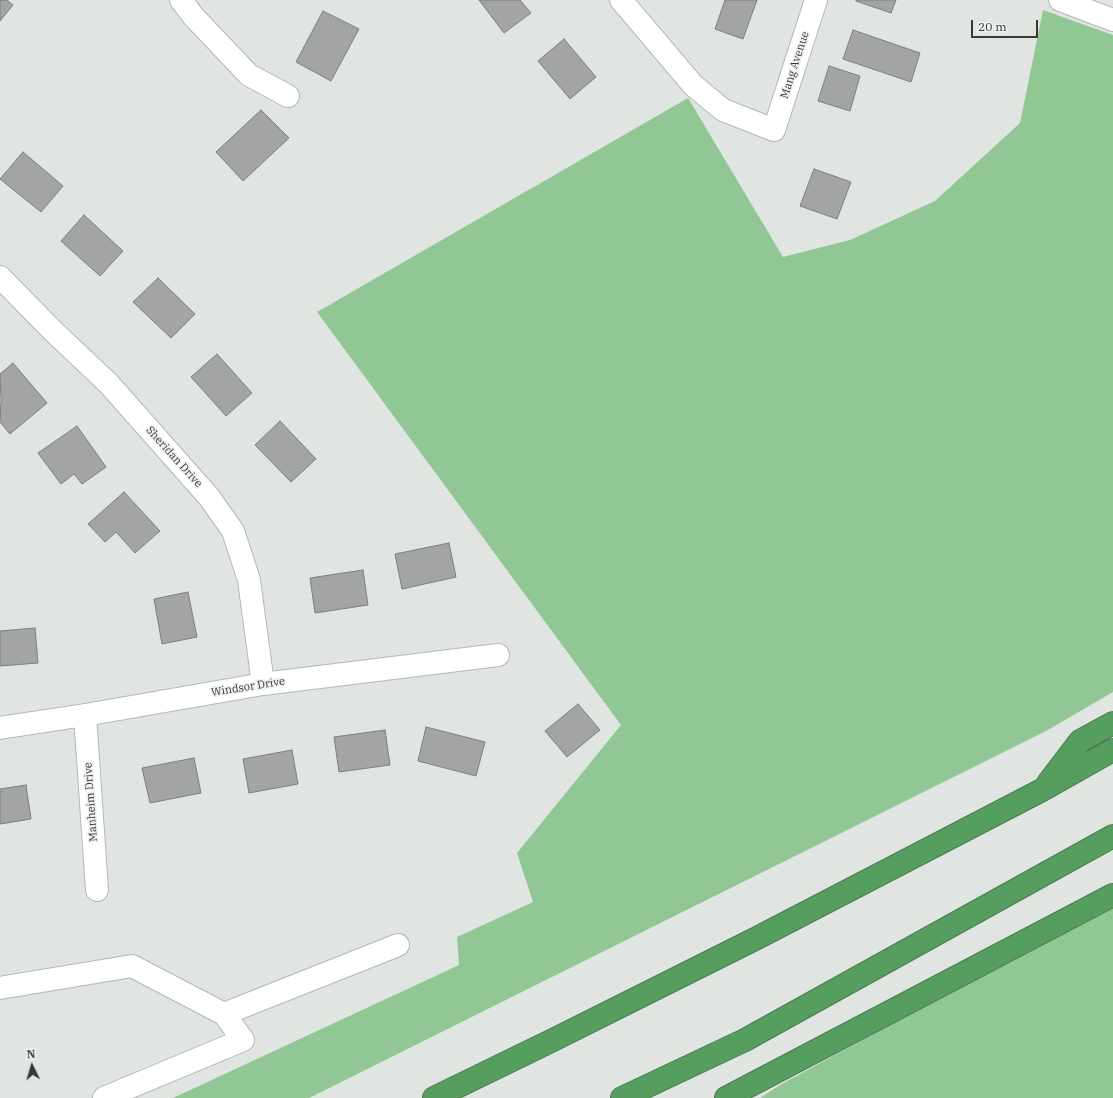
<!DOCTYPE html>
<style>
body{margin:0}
#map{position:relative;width:1113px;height:1098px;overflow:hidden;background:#e1e5e1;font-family:"IBM Plex Serif",serif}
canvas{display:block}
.north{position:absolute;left:12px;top:1046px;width:40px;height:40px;-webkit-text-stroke:3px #eef2ee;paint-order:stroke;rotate:355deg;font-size:11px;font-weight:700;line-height:16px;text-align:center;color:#373937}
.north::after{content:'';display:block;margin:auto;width:14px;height:18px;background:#373937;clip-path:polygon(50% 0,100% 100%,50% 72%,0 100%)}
.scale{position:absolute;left:971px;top:20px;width:67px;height:18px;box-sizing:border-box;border:2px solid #373937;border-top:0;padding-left:5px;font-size:12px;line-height:14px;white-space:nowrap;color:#373937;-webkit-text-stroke:3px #eef2ee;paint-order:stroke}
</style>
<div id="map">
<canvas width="1113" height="1098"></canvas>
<div class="north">N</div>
<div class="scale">20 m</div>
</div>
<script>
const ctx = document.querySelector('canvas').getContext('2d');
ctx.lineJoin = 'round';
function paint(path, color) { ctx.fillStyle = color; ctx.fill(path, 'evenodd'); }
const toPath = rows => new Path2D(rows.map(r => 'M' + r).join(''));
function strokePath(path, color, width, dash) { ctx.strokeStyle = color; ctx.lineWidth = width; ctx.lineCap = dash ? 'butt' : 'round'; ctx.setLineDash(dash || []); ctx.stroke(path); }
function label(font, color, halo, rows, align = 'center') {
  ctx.font = font + ' "IBM Plex Serif",serif'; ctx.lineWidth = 3.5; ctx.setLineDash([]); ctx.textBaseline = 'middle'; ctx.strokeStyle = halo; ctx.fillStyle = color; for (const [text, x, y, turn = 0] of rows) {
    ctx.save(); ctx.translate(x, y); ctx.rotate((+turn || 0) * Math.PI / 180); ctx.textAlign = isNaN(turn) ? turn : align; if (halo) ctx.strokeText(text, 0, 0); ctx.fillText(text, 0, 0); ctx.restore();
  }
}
paint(toPath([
 [1043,10,1113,35,1113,692,1046,731,309,1098,173,1098,459,965,457,937,533,902,517,853,621,725,317,312,688,98,783,257,850,240,935,201,1020,123],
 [1113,903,1113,1098,760,1098,780,1085]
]), '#90c795');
const building = toPath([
 [0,0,7,0,13,5,0,21,0,0],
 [479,0,520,0,531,13,504,33,479,0],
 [725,0,757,0,743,39,715,29,725,0],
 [856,0,896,0,891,13,856,1,856,0],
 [323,11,359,29,331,81,296,62,323,11],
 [853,30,920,53,911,82,843,59,853,30],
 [564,39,596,77,570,99,538,61,564,39],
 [829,66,860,76,850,111,818,101,829,66],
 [261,110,289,138,243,181,216,152,261,110],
 [23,152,63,186,41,212,0,179,23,152],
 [814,169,851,182,837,219,800,206,814,169],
 [84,215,123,251,100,276,61,241,84,215],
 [158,278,195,314,171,338,133,302,158,278],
 [217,354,252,393,226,416,191,377,217,354],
 [13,363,47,403,10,434,0,422,1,400,0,374,13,363],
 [280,421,316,459,291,482,255,445,280,421],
 [77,426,106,467,82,484,74,474,61,484,38,453,77,426],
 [124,492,160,531,135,553,116,532,105,542,88,524,124,492],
 [449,543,456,577,402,589,395,554,449,543],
 [363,570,368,605,315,613,310,578,363,570],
 [188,592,197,637,162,644,154,599,188,592],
 [35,628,38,663,0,666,0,631,35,628],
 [578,704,600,730,567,757,545,731,578,704],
 [426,727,485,742,476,776,418,761,426,727],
 [385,730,390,765,339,772,334,737,385,730],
 [292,750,298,784,249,793,243,759,292,750],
 [194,758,201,793,150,803,142,768,194,758],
 [26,785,31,819,0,824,0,789,26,785]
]);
paint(building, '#a2a5a2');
strokePath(building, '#7c7f7c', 1);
const minor = toPath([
 [181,0,193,16,249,75,288,96],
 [621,0,693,85,723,110,774,130,816,0],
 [1060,0,1113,20],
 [0,277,52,330,109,384,209,497,233,531,249,580,263,684],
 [85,715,97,890],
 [0,728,85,715,263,684,498,655],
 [0,988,132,966,224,1014],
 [104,1098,243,1040,224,1014,398,945]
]);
const highway = toPath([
 [1048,783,1080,741,1113,723],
 [434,1098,551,1041,757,938,1042,790,1113,750],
 [622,1098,745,1040,1113,836],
 [726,1098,1113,895]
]);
strokePath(minor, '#b4b8b4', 24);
strokePath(highway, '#4b7b51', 24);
strokePath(minor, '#fff', 22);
strokePath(highway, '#569e5f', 22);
label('11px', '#373937', '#eef2ee', [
 ["Mang Avenue",795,65,-72],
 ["Sheridan Drive",174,457,48],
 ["Windsor Drive",248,687,-9],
 ["Manheim Drive",91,802,-94]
]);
</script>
